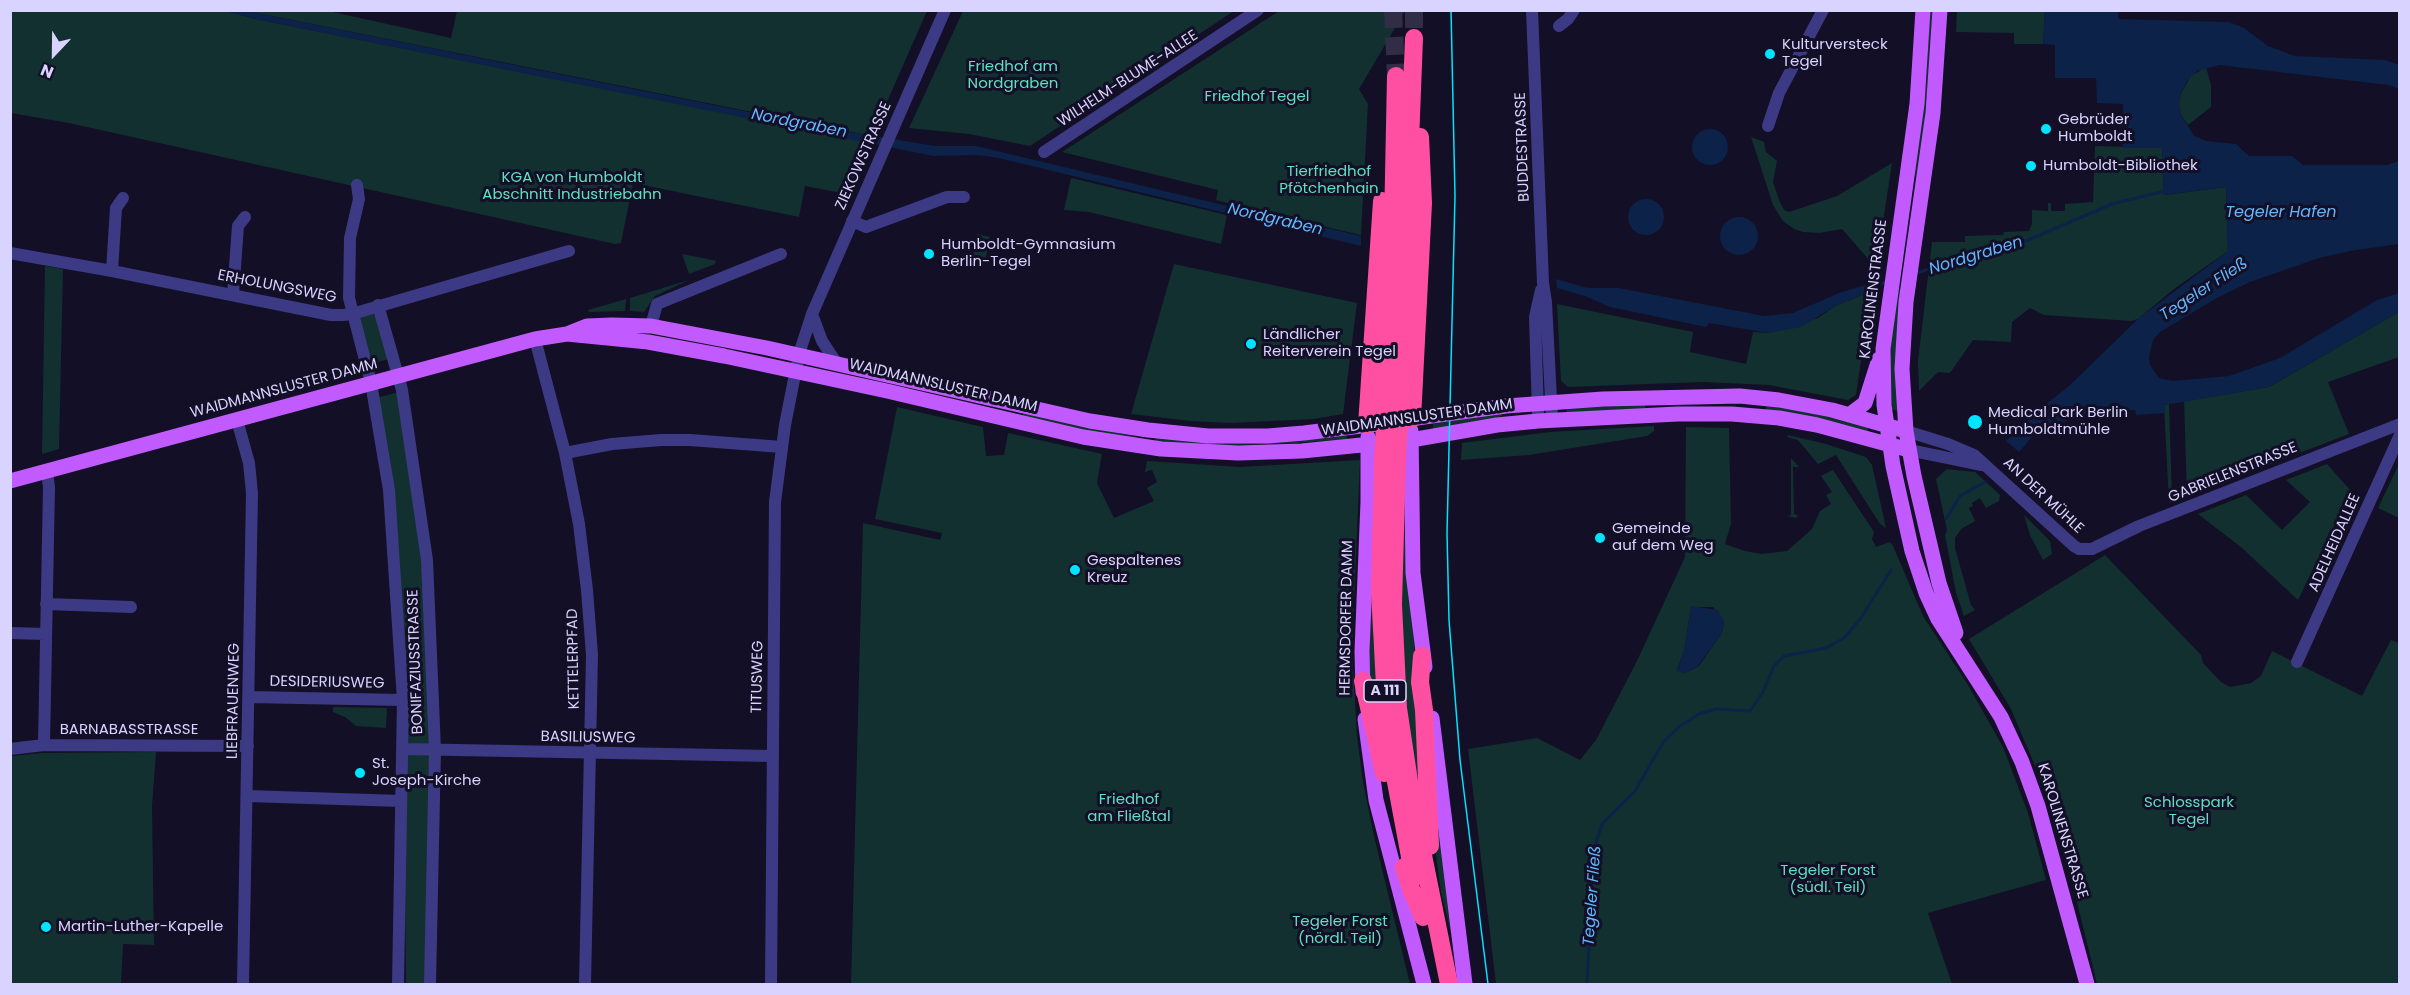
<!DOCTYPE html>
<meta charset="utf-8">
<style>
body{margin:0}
#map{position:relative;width:2410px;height:995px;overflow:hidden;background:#130f26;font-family:Poppins,sans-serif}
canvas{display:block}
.frame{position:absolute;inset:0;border:12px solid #d9d4ff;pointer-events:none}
.north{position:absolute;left:24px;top:24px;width:60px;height:60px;-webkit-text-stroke:4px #130f26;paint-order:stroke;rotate:202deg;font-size:16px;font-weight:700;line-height:24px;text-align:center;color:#d9d4ff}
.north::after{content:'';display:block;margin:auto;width:21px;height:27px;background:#d9d4ff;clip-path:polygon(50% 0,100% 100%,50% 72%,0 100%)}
</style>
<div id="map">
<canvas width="2410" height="995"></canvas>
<div class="frame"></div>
<div class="north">N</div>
</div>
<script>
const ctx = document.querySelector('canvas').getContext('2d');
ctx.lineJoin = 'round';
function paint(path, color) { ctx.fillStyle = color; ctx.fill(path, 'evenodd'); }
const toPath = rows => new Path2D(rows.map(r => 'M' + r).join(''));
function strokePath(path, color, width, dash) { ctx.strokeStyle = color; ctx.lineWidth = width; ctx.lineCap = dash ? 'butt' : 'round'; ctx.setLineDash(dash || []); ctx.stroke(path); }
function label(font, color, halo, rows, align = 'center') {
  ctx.font = font + ' Poppins,sans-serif'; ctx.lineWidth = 6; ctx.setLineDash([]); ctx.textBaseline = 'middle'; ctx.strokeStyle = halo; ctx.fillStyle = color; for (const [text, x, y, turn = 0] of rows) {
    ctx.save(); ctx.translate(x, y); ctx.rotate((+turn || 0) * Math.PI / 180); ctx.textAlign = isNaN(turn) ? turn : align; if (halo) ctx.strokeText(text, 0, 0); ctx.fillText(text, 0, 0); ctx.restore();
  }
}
paint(toPath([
 [10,11,226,11,256,19,869,142,847,194,805,186,799,217,633,183,621,243,615,244,69,123,11,113],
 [247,11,328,11,451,38,457,11,927,11,872,136],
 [963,11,963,10,1234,11,1030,146,969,134,909,128],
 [1279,11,1405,11,1359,89,1368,104,1361,235,1278,216,1216,200,1218,190,1062,152],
 [1930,11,1933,11,1925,118,1916,176,1914,175,1926,85],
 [1957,11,2045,11,2043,44,2014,44,2014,33,1956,32],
 [2206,67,2211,85,2211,107,2188,125,2181,115,2179,104,2181,93,2191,76],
 [1751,137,1764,142,1766,152,1777,161,1773,182,1779,200,1784,210,1789,212,1837,196,1892,163,1876,268,1842,229,1820,233,1803,232,1794,229,1783,221,1773,205],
 [2095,146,2162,148,2164,195,2226,187,2228,251,2174,289,2138,319,2131,321,2044,315,2030,308,2012,322,2011,342,1973,340,1950,373,1938,372,1919,391,1918,361,1932,242,1965,242,1965,236,2003,235,2004,232,2029,231,2032,224,2032,210,2048,211,2048,203,2051,203,2051,211,2065,211,2065,204,2093,202],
 [1071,178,1227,215,1221,244,1089,212,1064,210],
 [977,234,990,237,985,262,972,260],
 [682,254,713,260,716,261,715,264,689,274],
 [1174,264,1357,303,1343,414,1314,419,1230,423,1190,421,1131,414],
 [45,266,63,269,59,449,42,454],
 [689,280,655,296,644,312,630,311,630,298],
 [1901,288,1896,344,1898,411,1890,409,1888,367,1897,290],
 [1874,290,1869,306,1856,395,1848,400,1769,385,1702,382,1568,387,1561,381,1557,304,1693,332,1690,352,1746,364,1753,332,1769,333,1818,318,1835,306],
 [626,299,625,311,589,312,588,310],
 [2399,312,2399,357,2328,382,2349,434,2187,496,2184,401,2269,387],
 [372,314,376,315,389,359,370,364,360,317],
 [399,392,424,561,432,756,426,984,406,984,404,799,407,697,376,398],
 [1645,402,1645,409,1567,413,1566,406],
 [1767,404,1845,419,1868,428,1868,434,1766,410],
 [2169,404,2172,497,2178,497,2178,500,2169,503,2164,405],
 [897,407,983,427,986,456,1004,455,1008,433,1102,454,1097,483,1114,518,1154,501,1147,488,1157,482,1152,470,1145,472,1147,461,1240,467,1360,460,1352,649,1357,736,1363,782,1374,836,1410,984,851,984,863,523,940,540,942,533,875,519],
 [1501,412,1502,416,1483,422,1433,430,1433,424],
 [1023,413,1137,437,1136,441,1023,418],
 [1654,426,1654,431,1647,436,1529,455,1461,460,1462,443,1550,432],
 [1686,427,1729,428,1731,524,1725,544,1745,551,1761,554,1787,551,1812,529,1820,511,1831,504,1826,495,1832,492,1821,476,1833,470,1874,532,1872,539,1876,547,1890,542,1893,546,1923,616,1968,685,2003,747,2028,813,2046,880,1928,913,1952,984,1496,984,1468,749,1537,738,1580,760,1596,740,1637,661,1685,557],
 [1691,607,1713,607,1724,622,1722,633,1699,666,1685,673,1677,670,1684,651],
 [1346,433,1347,439,1295,443,1237,445,1155,443,1156,437],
 [1788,435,1826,444,1866,457,1872,465,1886,528,1880,524,1836,455,1818,464,1798,440,1787,437],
 [1791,458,1799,467,1793,467,1794,514,1798,515,1796,518,1787,516,1791,515],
 [2327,464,2351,491,2298,600,2242,548,2198,514,2246,495,2282,530,2310,502,2286,480],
 [2399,464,2400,464,2399,518,2378,508],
 [1947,469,1975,472,2000,495,1999,501,1986,508,1980,498,1972,503,1973,506,1969,508,1975,521,1961,529,1955,538,1955,548,1971,605,1975,610,1964,616,1956,593,1945,535,1947,530,1936,479],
 [2024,515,2050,541,2052,554,2043,560,2030,535],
 [1404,519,1406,568,1418,684,1420,796,1405,705,1401,568],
 [2105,555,2201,655,2203,663,2221,682,2230,687,2251,683,2261,676,2272,651,2362,696,2391,640,2399,643,2399,984,2097,984,2068,865,2049,799,2011,709,1969,639],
 [1372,566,1373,638,1381,724,1370,679,1368,656],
 [333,707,387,708,386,728,356,726,345,717,333,712],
 [156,752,152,806,154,945,123,944,121,984,11,984,11,756,42,753],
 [1433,763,1454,946,1441,892,1433,832]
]), '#12302f');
paint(toPath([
 [226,11,247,11,838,130,935,146,976,146,1311,226,1314,225,1361,236,1361,246,999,158,977,155,933,156,256,19],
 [2045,11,2118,11,2118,19,2229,22,2244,28,2268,46,2295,56,2385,60,2399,65,2399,89,2388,85,2220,65,2197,71,2187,81,2181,93,2179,104,2181,115,2194,136,2206,141,2236,144,2249,156,2292,156,2303,165,2387,165,2399,161,2399,244,2350,251,2319,258,2250,282,2217,298,2160,332,2153,340,2149,357,2150,365,2159,378,2172,381,2229,376,2280,358,2377,300,2399,293,2399,312,2269,387,2165,405,2165,413,2136,415,2135,410,2126,410,2123,414,2121,408,2104,407,2045,429,2032,437,2019,452,2006,441,2039,410,2070,385,2138,319,2228,251,2226,187,2164,195,2162,148,2123,148,2123,104,2097,103,2096,78,2055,78,2055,45,2043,44],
 '1692 147a18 18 0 1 1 36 0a18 18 0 1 1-36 0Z',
 '1628 217a18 18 0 1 1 36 0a18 18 0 1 1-36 0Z',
 '1720 236a19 19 0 1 1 38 0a19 19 0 1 1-38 0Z',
 [1556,279,1588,288,1619,288,1764,316,1793,313,1839,293,1875,282,1874,290,1835,306,1801,327,1769,333,1709,323,1706,327,1610,307,1585,296,1557,288],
 [1691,606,1718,610,1724,622,1722,633,1698,666,1685,673,1677,671,1684,651]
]), '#0c2248');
strokePath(toPath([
 [1916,273,2028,240,2112,204,2165,191],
 [1874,286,1887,282],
 [1946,519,1960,496,1985,482],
 [1587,984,1594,849,1602,824,1635,791,1664,741,1680,726,1699,714,1716,709,1750,711,1763,692,1774,666,1784,656,1826,648,1844,638,1861,618,1891,570]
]), '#0c2248', 3);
strokePath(toPath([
 [1393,10,1396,76],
 [1414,10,1414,38]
]), '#312d47', 18, [18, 9]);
strokePath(toPath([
 [1532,10,1543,283,1546,302,1552,419],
 [1559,26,1568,19,1574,10],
 [1768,126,1779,93,1823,10],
 [1044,152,1258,10],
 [357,185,359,199,350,238,349,298,371,383,389,490,403,700,398,984],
 [852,221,866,227,947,197,964,197],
 [10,253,112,271,331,315,343,315,352,314,569,251],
 [112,271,116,208,123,198],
 [233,294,238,226,245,217],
 [378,305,402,390,427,560,435,750,430,984],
 [812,314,822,341,836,362],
 [651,326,657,304,781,254],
 [535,339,565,453,579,524,587,590,592,655,585,984],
 [1538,413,1535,317,1541,290],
 [237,420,249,463,252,493,243,984],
 [1906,431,1948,444,1974,455,2074,546,2079,549,2092,549,2139,526,2400,424],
 [1909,450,1982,465],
 [565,453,612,444,661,440,690,440,782,447],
 [46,604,131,607],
 [10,633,46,634],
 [2297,662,2400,435],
 [249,697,403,700],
 [44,745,49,487,47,472],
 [10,749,44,745,248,746],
 [404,749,772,756],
 [247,796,401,801],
 [771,984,775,502,785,425,799,354,812,314,945,10]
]), '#3d3a85', 12);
strokePath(toPath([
 [1923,10,1917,104,1883,349,1884,405,1893,466,1912,551,1926,593,1938,619,2001,717,2022,762,2038,806,2087,984],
 [1940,10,1933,113,1906,302,1902,369,1906,431,1914,476,1939,583,1956,633],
 [567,334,648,342,724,356,887,391,1083,437,1161,449,1238,453,1302,451,1411,440,1497,425,1538,421,1678,414,1732,414,1779,418,1817,425,1909,450],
 [1849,415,1865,403,1879,359],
 [1402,420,1506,406,1603,399,1740,396,1779,400,1832,410,1906,431],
 [1411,431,1413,573,1425,667],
 [10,481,535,339,567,334,587,326,612,325,651,326,767,348,1090,421,1148,430,1208,436,1268,436,1304,433,1378,424],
 [1363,692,1362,651,1368,502,1368,437],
 [1432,718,1465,984],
 [1365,719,1376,800,1424,984]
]), '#c25bff', 15);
strokePath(toPath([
 [1400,402,1414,38],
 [1386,404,1393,226,1396,76],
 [1412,419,1423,203,1420,137],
 [1367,425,1382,201],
 [1397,460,1393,604,1398,708,1412,801,1449,984],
 [1383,462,1380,592,1386,704,1394,771,1414,878],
 [1422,656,1420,682,1424,710,1430,846],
 [1363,681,1384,773],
 [1404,867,1411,889,1423,917]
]), '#ff4fa3', 18);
strokePath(toPath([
 [1451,10,1455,196,1447,533,1449,620,1460,760,1488,984]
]), '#00e5ff', 1.5);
strokePath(toPath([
 [1397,460,1400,402],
 [1383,462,1386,404]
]), '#ff4fa3', 18);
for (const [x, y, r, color] of [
 [1770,54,6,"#00e5ff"],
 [2046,129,6,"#00e5ff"],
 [2031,166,6,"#00e5ff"],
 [929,254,6,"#00e5ff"],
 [1251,344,6,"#00e5ff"],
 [1975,422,8,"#00e5ff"],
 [1600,538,6,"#00e5ff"],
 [1075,570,6,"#00e5ff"],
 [360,773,6,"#00e5ff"],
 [46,927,6,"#00e5ff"]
]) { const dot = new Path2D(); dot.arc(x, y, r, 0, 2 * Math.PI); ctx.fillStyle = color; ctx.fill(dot); strokePath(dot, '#130f26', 2); }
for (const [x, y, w] of [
 [1385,691,42]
]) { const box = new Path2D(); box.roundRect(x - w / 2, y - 11, w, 22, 4.5); ctx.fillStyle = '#130f26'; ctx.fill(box); strokePath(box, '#d9d4ff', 1.5); }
label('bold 14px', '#d9d4ff', null, [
 ["A 111",1385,691]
]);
label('15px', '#d9d4ff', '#130f26', [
 ["Kulturversteck",1782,45],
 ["Tegel",1782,62],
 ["Gebrüder",2058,120],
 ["Humboldt",2058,137],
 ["Humboldt-Bibliothek",2043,166],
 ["Humboldt-Gymnasium",941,245],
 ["Berlin-Tegel",941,262],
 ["Ländlicher",1263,335],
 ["Reiterverein Tegel",1263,352],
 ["Medical Park Berlin",1988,413],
 ["Humboldtmühle",1988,430],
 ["Gemeinde",1612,529],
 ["auf dem Weg",1612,546],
 ["Gespaltenes",1087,561],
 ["Kreuz",1087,578],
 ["St.",372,764],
 ["Joseph-Kirche",372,781],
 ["Martin-Luther-Kapelle",58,927]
], 'left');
label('15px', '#5fe0c0', '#130f26', [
 ["Friedhof am",1013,67],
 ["Nordgraben",1013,84],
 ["Friedhof Tegel",1257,97],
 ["Tierfriedhof",1329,172],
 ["Pfötchenhain",1329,189],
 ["KGA von Humboldt",572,178],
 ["Abschnitt Industriebahn",572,195],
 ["Friedhof",1129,800],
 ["am Fließtal",1129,817],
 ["Schlosspark",2189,803],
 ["Tegel",2189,820],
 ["Tegeler Forst",1828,871],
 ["(südl. Teil)",1828,888],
 ["Tegeler Forst",1340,922],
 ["(nördl. Teil)",1340,939]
]);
label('15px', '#d9d4ff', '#130f26', [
 ["WILHELM-BLUME-ALLEE",1128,79,-33],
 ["BUDDESTRASSE",1523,147,-92],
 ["ZIEKOWSTRASSE",864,156,-66],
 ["ERHOLUNGSWEG",277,287,11],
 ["KAROLINENSTRASSE",1874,289,-83],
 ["WAIDMANNSLUSTER DAMM",943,386,13],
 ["WAIDMANNSLUSTER DAMM",284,389,-15],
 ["WAIDMANNSLUSTER DAMM",1417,418,-8],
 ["GABRIELENSTRASSE",2233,473,-22],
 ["AN DER MÜHLE",2043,496,43],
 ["ADELHEIDALLEE",2335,543,-66],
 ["HERMSDORFER DAMM",1347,618,-89],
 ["KETTELERPFAD",574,659,-91],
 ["BONIFAZIUSSTRASSE",416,662,-92],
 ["TITUSWEG",758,677,-89],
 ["DESIDERIUSWEG",327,683,1],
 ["LIEBFRAUENWEG",234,701,-89],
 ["BARNABASSTRASSE",129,730],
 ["BASILIUSWEG",588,738,1],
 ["KAROLINENSTRASSE",2062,831,73]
]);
label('italic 16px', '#62b6ff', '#130f26', [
 ["Nordgraben",799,124,11],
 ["Tegeler Hafen",2281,213],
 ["Nordgraben",1275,220,13],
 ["Nordgraben",1976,256,-17],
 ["Tegeler Fließ",2204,290,-33],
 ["Tegeler Fließ",1593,896,-86]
]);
</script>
